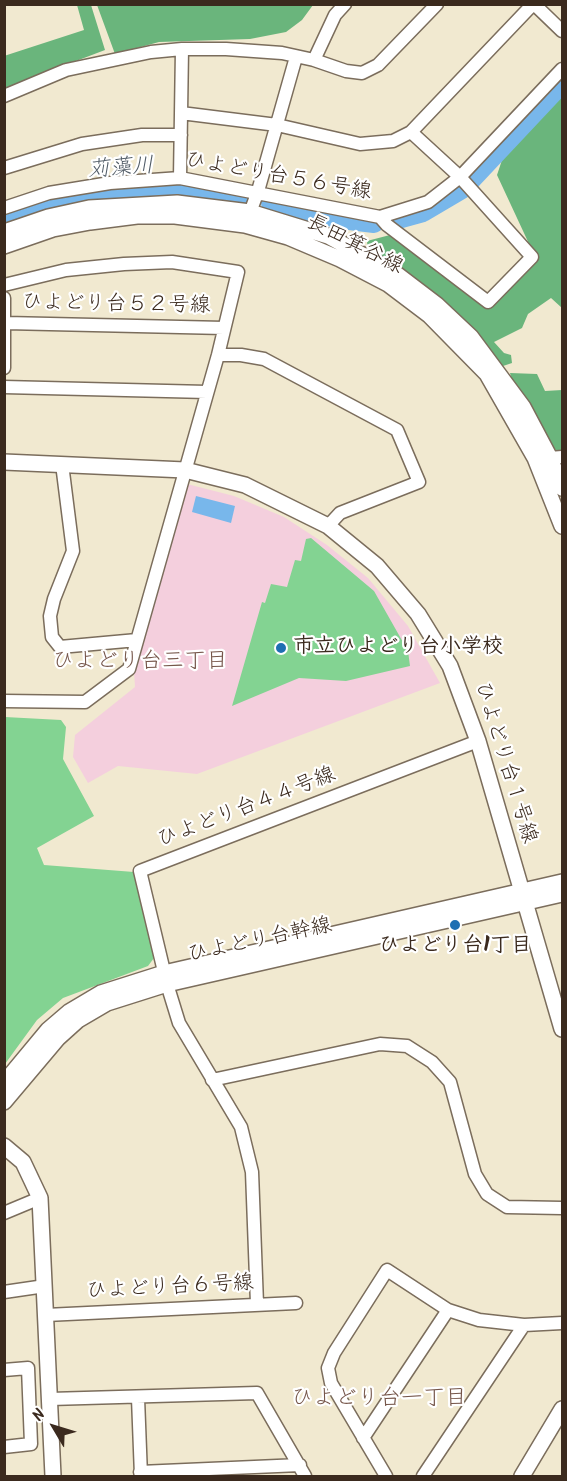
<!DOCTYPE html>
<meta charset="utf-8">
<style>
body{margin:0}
#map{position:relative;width:567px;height:1481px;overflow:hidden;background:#f1e9d0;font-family:Kalam,sans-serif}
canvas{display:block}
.frame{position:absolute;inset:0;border:6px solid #3b2a1e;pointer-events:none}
.north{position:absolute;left:24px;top:1397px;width:60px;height:60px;-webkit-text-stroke:4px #fff;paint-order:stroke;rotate:308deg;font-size:16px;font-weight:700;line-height:24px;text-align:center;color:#3b2a1e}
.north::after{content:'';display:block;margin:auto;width:21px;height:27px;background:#3b2a1e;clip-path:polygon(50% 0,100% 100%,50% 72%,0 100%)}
</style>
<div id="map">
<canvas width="567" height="1481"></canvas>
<div class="frame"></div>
<div class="north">N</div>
</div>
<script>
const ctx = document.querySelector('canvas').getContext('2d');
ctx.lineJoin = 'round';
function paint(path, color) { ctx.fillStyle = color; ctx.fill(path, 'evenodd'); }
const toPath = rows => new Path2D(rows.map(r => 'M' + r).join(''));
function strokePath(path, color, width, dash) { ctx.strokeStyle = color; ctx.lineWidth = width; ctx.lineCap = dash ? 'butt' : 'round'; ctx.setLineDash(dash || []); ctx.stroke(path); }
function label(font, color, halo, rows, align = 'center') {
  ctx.font = font + ' Kalam,"Klee One",sans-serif'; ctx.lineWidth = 4.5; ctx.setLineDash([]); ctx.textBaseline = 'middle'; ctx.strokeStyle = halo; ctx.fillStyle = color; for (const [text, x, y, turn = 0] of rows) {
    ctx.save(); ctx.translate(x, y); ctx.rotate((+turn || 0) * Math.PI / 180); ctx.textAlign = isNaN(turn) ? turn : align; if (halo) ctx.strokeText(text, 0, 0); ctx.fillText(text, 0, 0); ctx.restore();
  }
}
paint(toPath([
 [187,484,234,496,284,517,327,545,368,578,408,626,440,683,197,774,118,766,88,783,73,757,75,735,135,687,134,671]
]), '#f4cfdd');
paint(toPath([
 [311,538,374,591,408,651,410,666,346,681,299,678,232,706,262,602,265,603,271,584,287,587,295,560,301,561,306,539],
 [5,717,61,720,66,727,63,759,94,816,37,848,44,865,134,872,154,958,148,966,63,998,37,1020,5,1064]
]), '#83d392');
paint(toPath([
 [77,5,91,5,105,50,5,88,4,56,84,30],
 [97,5,313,5,302,20,286,32,250,39,159,42,115,54],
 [562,84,562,308,551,298,528,314,522,328,494,342,504,353,511,355,512,363,503,366,473,332,368,252,367,241,390,235,491,305,537,261,497,175,502,160],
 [510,373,537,374,545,391,562,390,562,453,554,449,514,386]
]), '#6ab57c');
paint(toPath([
 [196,496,235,506,231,523,192,512]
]), '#78b7eb');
strokePath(toPath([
 [470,181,562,83],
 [271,203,341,219,374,223],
 [4,217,99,191,205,190,243,197],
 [394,220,423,212,462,189]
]), '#78b7eb', 20);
const minor = toPath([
 [534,4,562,31],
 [314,60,335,15,345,4],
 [4,96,66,70,151,52,182,49,226,49,282,53,314,60,346,71,362,73,378,65,437,4],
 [181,113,277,125,360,144,393,141,411,132,533,4],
 [4,168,82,144,142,135,181,135],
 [180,178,182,49],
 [4,208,49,193,110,183,180,178,380,217,428,202,460,177,562,69],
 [380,217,387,225,488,302,532,257,460,177,411,132],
 [248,218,258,191,296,57],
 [4,285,66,270,124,264,172,262,238,272,218,355,129,669,85,702,4,701],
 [4,298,4,368],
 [6,323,224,328],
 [218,355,241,355,264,359,397,430,419,482,340,513,328,526],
 [4,387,207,392],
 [550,458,562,457],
 [62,464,73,551,54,599,50,616,52,637,60,647,137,640],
 [212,1080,380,1044,407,1046,432,1062,450,1082,475,1174,487,1194,507,1207,562,1208],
 [4,1213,40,1198],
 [4,1292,45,1286],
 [257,1304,252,1172,241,1127,179,1023,167,984,140,871,478,741],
 [46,1315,296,1303],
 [4,1370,28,1368,31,1444,4,1447],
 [138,1398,141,1476],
 [50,1399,257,1393,305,1476],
 [363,1438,448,1310],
 [140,1472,300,1465],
 [386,1476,331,1383,328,1368,334,1353,387,1270,448,1310,479,1320,524,1325,562,1323],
 [423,1476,524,1325]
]);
const tertiary = toPath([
 [4,232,48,217,89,208,177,203,250,212,328,236,395,273,437,305,471,337,523,407,550,458,562,488],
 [4,246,53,229,90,222,137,216,175,216,245,225,288,237,340,259,388,284,429,315,487,374,535,458,562,526],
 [4,462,185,470,245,485,328,526,377,566,418,614,450,666,478,741,562,1029],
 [4,1083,48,1030,69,1012,101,993,164,973,562,882],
 [4,1102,58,1038,78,1020,107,1003,167,984,562,894],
 [4,1146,23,1162,40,1198,53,1476],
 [522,1476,562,1409]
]);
strokePath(minor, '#7b6d5c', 15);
strokePath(tertiary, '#7b6d5c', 18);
strokePath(minor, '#fff', 12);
strokePath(tertiary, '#fff', 15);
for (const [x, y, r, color] of [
 [281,648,6,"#1f6fb2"],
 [455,925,6,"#1f6fb2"]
]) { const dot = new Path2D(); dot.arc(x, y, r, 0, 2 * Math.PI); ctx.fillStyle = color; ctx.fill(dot); strokePath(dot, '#fff', 2); }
label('21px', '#3b2a1e', '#fff', [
 ["ひよどり台５６号線",278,178,10],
 ["長田箕谷線",354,246,27],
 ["ひよどり台５２号線",116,306,1],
 ["ひよどり台１号線",504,763,73],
 ["ひよどり台４４号線",247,809,-21],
 ["ひよどり台幹線",260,942,-12],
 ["ひよどり台６号線",170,1289,-3]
]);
label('bold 21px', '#3b2a1e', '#fff', [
 ["市立ひよどり台小学校",293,648],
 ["ひよどり台1丁目",455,947,"center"]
], 'left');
label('italic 22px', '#505b66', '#fff', [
 ["苅藻川",121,170,-4]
]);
label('22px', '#755549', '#fff', [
 ["ひよどり台三丁目",140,663],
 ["ひよどり台一丁目",379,1400]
]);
</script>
